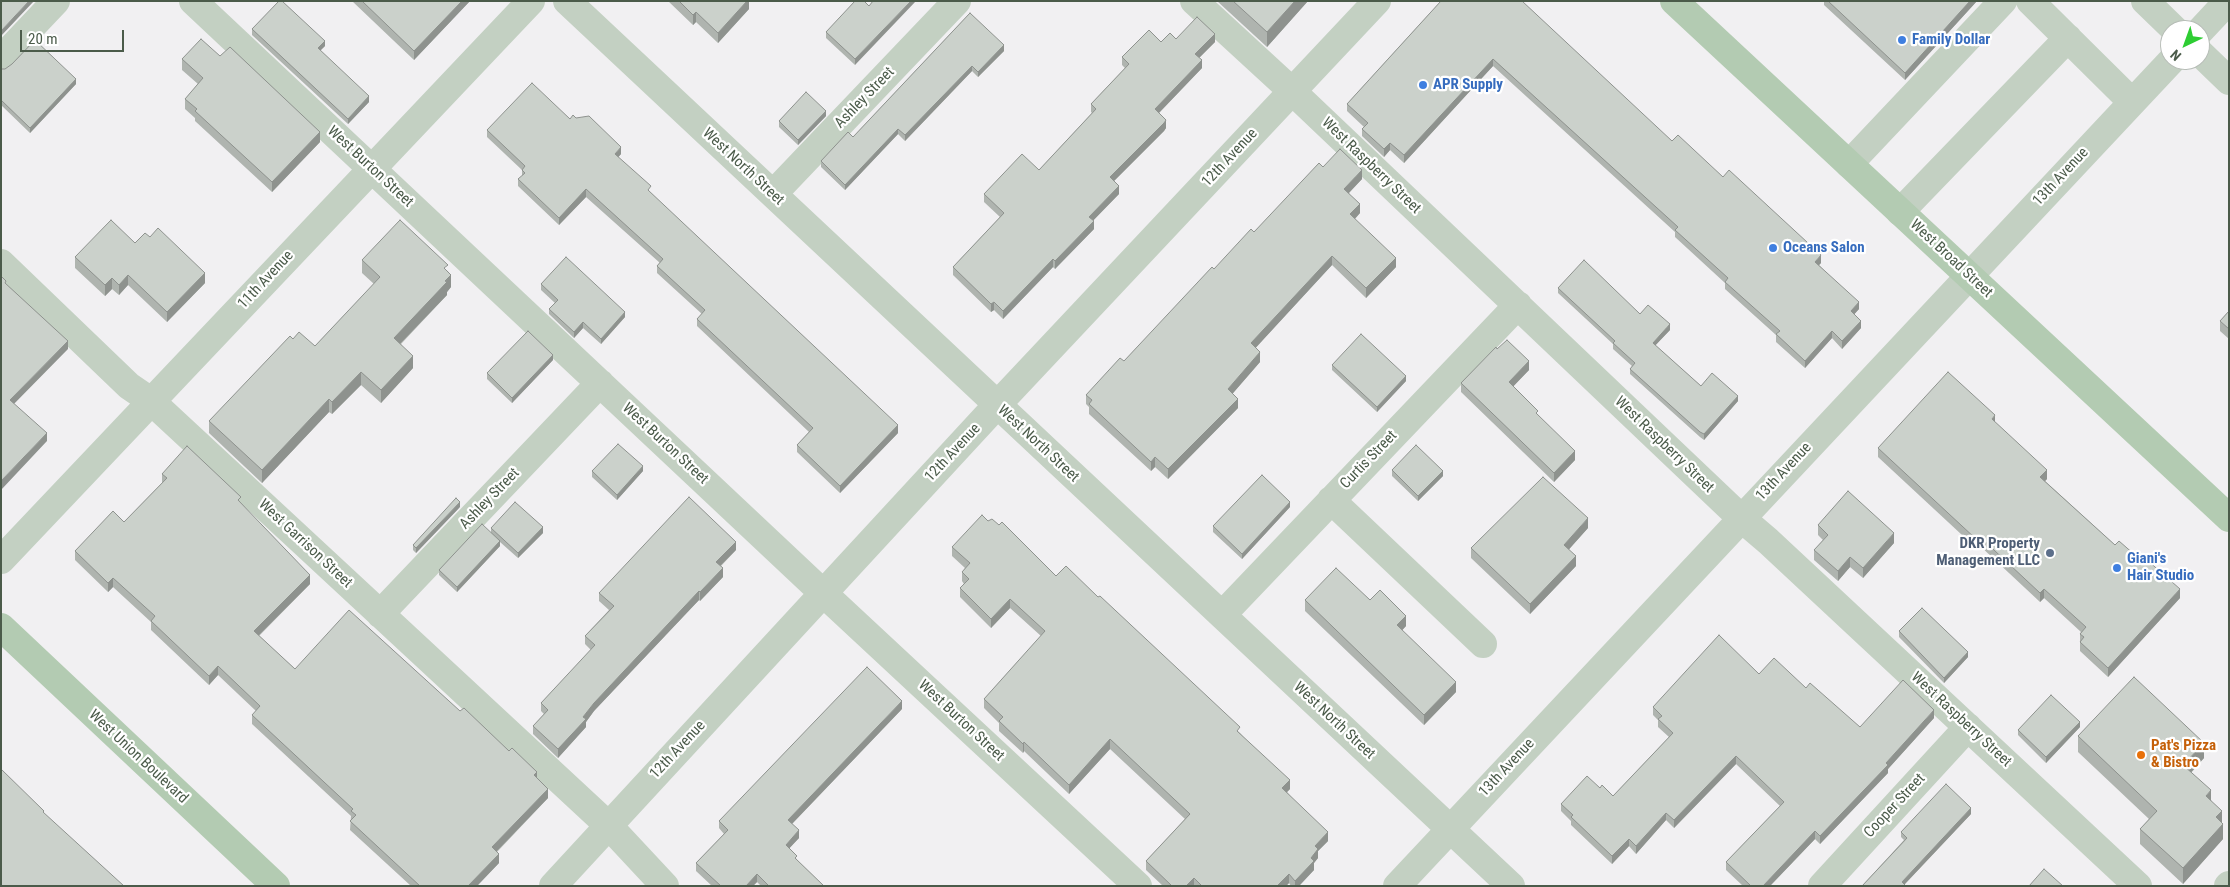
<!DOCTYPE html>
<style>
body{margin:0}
#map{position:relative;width:2230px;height:887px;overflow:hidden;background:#f1f0f2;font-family:"Roboto Condensed",sans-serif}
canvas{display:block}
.frame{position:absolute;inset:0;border:2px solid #4b5b4a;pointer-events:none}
.north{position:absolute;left:2160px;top:20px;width:50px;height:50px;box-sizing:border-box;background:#fff;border:1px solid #b7bdb7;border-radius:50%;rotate:222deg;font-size:14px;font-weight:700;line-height:20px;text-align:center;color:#4b5b4a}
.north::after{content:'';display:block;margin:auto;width:18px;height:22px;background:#2ecd33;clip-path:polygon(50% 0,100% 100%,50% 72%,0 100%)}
.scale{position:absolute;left:20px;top:30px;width:104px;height:22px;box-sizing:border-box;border:2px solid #4b5b4a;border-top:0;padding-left:6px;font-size:15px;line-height:18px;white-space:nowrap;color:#4b5b4a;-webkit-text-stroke:4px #fff;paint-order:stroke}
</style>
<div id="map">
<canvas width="2230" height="887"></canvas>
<div class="frame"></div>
<div class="north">N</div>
<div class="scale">20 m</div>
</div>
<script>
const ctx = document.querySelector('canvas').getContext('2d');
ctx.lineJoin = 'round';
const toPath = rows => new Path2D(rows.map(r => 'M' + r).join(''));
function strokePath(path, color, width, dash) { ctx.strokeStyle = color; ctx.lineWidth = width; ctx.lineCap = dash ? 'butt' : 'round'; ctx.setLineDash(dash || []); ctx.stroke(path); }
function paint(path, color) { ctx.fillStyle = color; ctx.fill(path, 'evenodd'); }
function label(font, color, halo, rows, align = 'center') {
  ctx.font = font + ' "Roboto Condensed",sans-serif'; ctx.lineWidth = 4.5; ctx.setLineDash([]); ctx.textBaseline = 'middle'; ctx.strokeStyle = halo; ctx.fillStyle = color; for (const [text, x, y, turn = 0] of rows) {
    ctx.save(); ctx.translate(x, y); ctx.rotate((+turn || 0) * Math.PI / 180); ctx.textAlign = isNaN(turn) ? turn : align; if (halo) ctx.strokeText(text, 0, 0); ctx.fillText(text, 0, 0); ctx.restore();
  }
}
strokePath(toPath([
 [193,1,823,593,1138,886],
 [567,1,1511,886],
 [1194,1,1293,92,1741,518,1768,541,2138,886],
 [2030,1,2132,102],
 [2145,1,2175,30],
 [2200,31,2228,1],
 [2200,53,2229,81],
 [1,59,56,1],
 [1849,164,2003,1],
 [773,194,957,1],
 [1900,212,2068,38],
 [1,263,129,386,151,401,609,826,665,886],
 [1331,500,1483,644],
 [1,560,531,1],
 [380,614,600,383],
 [1222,615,1518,305],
 [553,886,997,405,1377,1],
 [1397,886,2172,60],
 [1822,886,1968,727],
 [2228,886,2229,885]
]), '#c3d0c2', 28);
strokePath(toPath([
 [1674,1,2229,518],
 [1,627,276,886]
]), '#b3cbb2', 28);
paint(toPath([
 [352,1,470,1,414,60],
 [668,1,749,1,749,9,718,43,696,22,693,25],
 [864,1,855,65,826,38,826,32],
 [1217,1,1308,1,1267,47],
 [1441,1,1672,141,1723,177,1821,263,1819,265,1859,309,1854,314,1861,328,1842,349,1832,338,1805,368,1776,342,1776,335,1725,289,1725,283,1675,237,1675,232,1493,66,1404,163,1390,150,1384,157,1362,136,1362,129,1364,127,1347,111,1347,104],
 [1824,1,1977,1,1905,80,1824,5],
 [970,13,1004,51,978,77,972,71,905,141,898,134,845,190,821,167,821,161,853,137],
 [252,29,325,46,320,50,369,102,348,124,252,35],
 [1176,39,1215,42,1199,58,1202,68,1159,113,1166,128,1164,131,1114,181,1119,194,1093,220,1094,229,1055,269,1053,267,1003,319,994,310,991,312,953,275,953,267,1000,217,984,202,984,194,1039,170,1092,113,1091,112,1091,104,1125,68,1122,65,1122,57],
 [220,56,320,142,272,192,195,121,195,118,185,109,185,99,198,84,182,70,182,59],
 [1,69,76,84,30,133,1,105],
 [826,116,798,145,779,127,779,121],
 [570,119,621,154,618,157,651,193,898,433,840,493,797,452,797,445,809,432,697,326,697,319,702,314,657,273,657,266,660,263,586,197,559,225,518,186,518,179,522,176,522,170,487,137,487,130],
 [1323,167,1362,179,1349,193,1360,213,1355,219,1396,267,1366,298,1332,265,1255,348,1260,362,1232,394,1238,408,1168,479,1155,467,1151,471,1089,414,1089,407,1086,404,1086,395,1124,361,1214,269],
 [150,237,205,283,167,322,128,285,119,295,112,289,105,296,75,268,75,257,135,243],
 [362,260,448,271,451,287,447,292,447,295,401,344,413,368,381,403,361,385,332,414,329,412,262,483,209,433,209,421,293,339,315,346,374,284,362,273],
 [541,284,625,317,601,344,583,328,574,338,549,314,549,309,555,303,541,290],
 [1558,288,1640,314,1670,330,1655,345,1701,386,1738,401,1704,440,1700,437,1630,374,1630,369,1632,366,1613,349,1613,344,1558,293],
 [2229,311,2229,339,2220,331,2220,321],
 [1497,349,1529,370,1513,386,1538,415,1575,460,1554,482,1461,392,1461,383],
 [553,360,512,403,487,379,487,373],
 [1332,365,1406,381,1377,412,1332,370],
 [1995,422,2047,479,2045,481,2115,545,2180,598,2108,677,2080,651,2080,634,2081,632,2044,598,2040,602,1979,545,1976,548,1878,457,1878,448],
 [1392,470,1443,476,1418,501,1392,476],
 [592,471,643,471,617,500,592,477],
 [162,474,241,503,310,584,259,636,295,669,460,711,537,779,548,798,497,852,499,863,477,886,411,886,350,830,351,816,252,724,252,715,256,711,218,675,209,685,151,630,151,622,113,587,108,592,75,560,75,551,124,522,162,483],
 [460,507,416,553,413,550,413,545],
 [1290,507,1242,559,1213,532,1213,526],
 [988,521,1056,576,1240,733,1290,789,1287,792,1328,841,1318,851,1318,858,1314,863,1314,870,1299,886,1291,886,1289,883,1286,886,1163,886,1146,870,1146,861,1185,819,1110,749,1069,794,1024,751,1023,753,999,731,999,723,984,708,984,699,1041,636,1010,608,991,628,960,597,960,588,964,584,962,581,962,572,965,568,952,556,952,547],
 [1818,525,1894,543,1863,578,1850,567,1838,581,1814,560,1814,550,1823,540,1818,535],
 [491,528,543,533,518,558,500,542,500,546,457,592,439,575,439,570,491,532],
 [1588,528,1569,549,1576,566,1530,614,1471,558,1471,548],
 [736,550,721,566,723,577,700,601,699,600,594,711,586,722,586,727,558,758,533,734,533,726,544,714,541,711,541,703,591,650,585,644,585,636,609,610,599,601,599,593],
 [1305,600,1370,600,1406,626,1402,630,1456,692,1424,725,1305,611],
 [1899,631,1968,657,1944,683,1899,637],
 [1759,674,1806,688,1860,727,1934,718,1888,769,1888,773,1820,844,1815,839,1770,886,1743,886,1726,870,1726,862,1780,806,1736,764,1674,828,1666,820,1636,854,1629,846,1612,864,1571,825,1571,821,1561,811,1561,804,1600,788,1613,796,1669,737,1658,727,1658,720,1653,715,1653,707],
 [902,709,792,824,799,838,789,848,797,860,824,886,761,886,757,882,753,886,712,886,696,871,696,863,724,834,719,828,719,821],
 [2080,727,2046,763,2018,735,2018,730],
 [2078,736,2204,758,2191,773,2211,800,2222,822,2223,839,2183,884,2140,844,2140,829,2149,819,2078,752],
 [1971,814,1905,884,1862,886,1904,840,1901,837,1901,832]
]), '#afb4af');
paint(toPath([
 [29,1,34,1,1,36,1,31],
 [462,1,470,1,414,60,414,51],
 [747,1,749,1,749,9,718,43,718,33],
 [911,1,916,1,855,65,855,59],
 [1295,1,1308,1,1267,47,1267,32],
 [1970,1,1977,1,1905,80,1905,73],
 [696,12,696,22,693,25,693,15],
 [1215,34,1215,42,1195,62,1195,54],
 [325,41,325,46,318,53,318,48],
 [1004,45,1004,51,978,77,978,72],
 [1493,59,1493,66,1404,163,1404,155],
 [1202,60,1202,68,1155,117,1155,109],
 [972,66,972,71,905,141,905,135],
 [76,79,76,84,30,133,30,128],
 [369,96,369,102,348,124,348,119],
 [826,111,826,116,798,145,798,140],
 [1166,120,1166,128,1164,131,1110,185,1110,177],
 [898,129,898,134,845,190,845,185],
 [320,132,320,142,272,192,272,182],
 [1390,143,1390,150,1384,157,1384,149],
 [621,147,621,154,615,161,615,154],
 [1362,170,1362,179,1344,198,1344,189],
 [1119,186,1119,194,1089,225,1089,217],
 [586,189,586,197,559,225,559,218],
 [1360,204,1360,213,1350,224,1350,214],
 [1094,221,1094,229,1055,269,1055,261],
 [1821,255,1821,263,1815,269,1815,262],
 [1332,256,1332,265,1251,353,1251,343],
 [1396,258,1396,267,1366,298,1366,288],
 [1053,259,1053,267,1003,319,1003,311],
 [205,273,205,283,167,322,167,312],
 [128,275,128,285,119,295,119,285],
 [451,275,451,287,447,292,447,295,394,350,394,338],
 [112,278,112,289,105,296,105,285],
 [994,302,994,310,991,312,991,304],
 [1859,302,1859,309,1851,318,1851,311],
 [625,312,625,317,601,344,601,339],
 [1861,321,1861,328,1842,349,1842,341],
 [583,322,583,328,574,338,574,332],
 [1670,324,1670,330,1653,348,1653,343],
 [1832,331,1832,338,1805,368,1805,361],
 [68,341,68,349,10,408,10,400],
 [1260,352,1260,362,1228,399,1228,389],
 [553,355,553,360,512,403,512,398],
 [413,356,413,368,381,403,381,390],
 [1529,361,1529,370,1509,391,1509,382],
 [361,372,361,385,332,414,332,402],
 [1406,376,1406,381,1377,412,1377,407],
 [1738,396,1738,401,1704,440,1704,434],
 [329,399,329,412,262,483,262,470],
 [1238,399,1238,408,1168,479,1168,469],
 [1995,415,1995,424,1992,419],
 [898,425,898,433,840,493,840,486],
 [47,433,47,441,1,490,1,481],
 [1575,451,1575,460,1554,482,1554,473],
 [1155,457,1155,467,1151,471,1151,462],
 [643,466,643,471,617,500,617,495],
 [2047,470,2047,479,2040,486,2040,477],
 [1443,471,1443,476,1418,501,1418,496],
 [460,502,460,507,416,553,416,548],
 [1290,502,1290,507,1242,559,1242,554],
 [1588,518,1588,528,1564,555,1564,545],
 [543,527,543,533,518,558,518,553],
 [1894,533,1894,543,1863,578,1863,568],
 [1979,536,1979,545,1976,548,1976,539],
 [500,541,500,546,457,592,457,587],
 [736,542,736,550,716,570,716,562],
 [1576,556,1576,566,1530,614,1530,604],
 [1850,557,1850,567,1838,581,1838,571],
 [723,568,723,577,700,601,700,592],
 [310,575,310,584,254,640,254,631],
 [113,578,113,587,108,592,108,583],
 [2044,589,2044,598,2040,602,2040,593],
 [2180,589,2180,598,2108,677,2108,668],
 [699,591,699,600,594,711,586,722,586,727,558,758,558,749,594,703],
 [1010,599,1010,608,991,628,991,619],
 [1406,616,1406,626,1397,636,1397,625],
 [1968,652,1968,657,1944,683,1944,678],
 [218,666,218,675,209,685,209,676],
 [1456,682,1456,692,1424,725,1424,715],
 [902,701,902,709,788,828,788,820],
 [1934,710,1934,718,1888,769,1888,773,1820,844,1820,836],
 [2080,722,2080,727,2046,763,2046,757],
 [1110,739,1110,749,1069,794,1069,785],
 [1024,742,1024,751,1023,753,1023,744],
 [2204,743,2204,758,2183,781,2183,765],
 [1736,756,1736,764,1674,828,1674,820],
 [537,772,537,781,534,775],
 [1290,780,1290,789,1282,797,1282,788],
 [548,789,548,798,492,856,492,847],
 [2211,790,2211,806,2206,796],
 [1971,808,1971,814,1903,886,1902,882],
 [2222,811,2222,825,2223,824,2223,839,2183,884,2183,868,2216,817],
 [1666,813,1666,820,1636,854,1636,846],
 [799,830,799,838,786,852,786,845],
 [1815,831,1815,839,1770,886,1763,886],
 [1328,832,1328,841,1318,851,1318,858,1314,863,1314,870,1299,886,1295,886,1295,881,1311,858,1315,846],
 [1629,839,1629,846,1612,864,1612,856],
 [499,854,499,863,477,886,468,886],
 [757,874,757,882,753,886,746,886],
 [1289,874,1289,883,1286,886,1277,886],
 [1194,878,1194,886,1186,886]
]), '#8e928e');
const building = toPath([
 [1,1,29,1,1,31,1,1],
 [279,1,282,1,325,41,318,48,369,96,348,119,252,29,279,1],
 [362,1,462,1,414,51,362,1],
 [679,1,747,1,718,33,696,12,693,15,679,1],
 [855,1,864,1,869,6,873,1,911,1,855,59,826,32,855,1],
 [1233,1,1295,1,1267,32,1233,1],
 [1441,1,1522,1,1672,141,1678,135,1723,177,1729,170,1821,255,1815,262,1859,302,1851,311,1861,321,1842,341,1832,331,1805,361,1776,334,1780,331,1725,282,1728,278,1675,230,1678,227,1493,59,1404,155,1390,143,1384,149,1362,129,1368,123,1347,104,1441,1],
 [1828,1,1970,1,1905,73,1828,1],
 [970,13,1004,45,978,72,972,66,905,135,898,129,845,185,821,161,848,132,853,137,970,13],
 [1197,17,1215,34,1195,54,1202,60,1155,109,1166,120,1164,123,1110,177,1119,186,1089,217,1094,221,1055,261,1053,259,1003,311,994,302,991,304,953,267,1004,213,984,194,1022,154,1039,170,1096,109,1091,104,1129,64,1122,57,1149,30,1161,42,1170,33,1176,39,1197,17],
 [201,39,220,56,230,47,320,132,272,182,195,111,197,109,185,99,203,78,182,59,201,39],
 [35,40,76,79,30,128,1,100,1,69,5,69,12,64,35,40],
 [532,83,570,119,573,115,576,118,589,116,621,147,615,154,651,186,648,190,898,425,840,486,797,445,813,428,697,319,705,310,657,266,663,259,586,189,559,218,518,179,525,173,522,170,525,166,487,130,532,83],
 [806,92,826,111,798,140,779,121,806,92],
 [1340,149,1362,170,1344,189,1360,204,1350,214,1396,258,1366,288,1332,256,1251,343,1260,352,1228,389,1238,399,1168,469,1155,457,1151,462,1089,404,1092,400,1086,395,1120,358,1124,361,1212,267,1214,269,1251,229,1254,232,1319,163,1323,167,1340,149],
 [111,220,135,243,145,233,150,237,158,228,205,273,167,312,128,275,119,285,112,278,105,285,75,257,111,220],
 [400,220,448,265,444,268,451,275,445,281,447,282,394,338,413,356,381,390,361,372,332,402,329,399,262,470,209,421,290,336,293,339,299,332,315,346,380,277,362,260,400,220],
 [566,257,625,312,601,339,583,322,574,332,549,309,558,300,541,284,566,257],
 [1584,260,1640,314,1648,305,1670,324,1653,343,1701,386,1712,373,1738,396,1704,434,1700,432,1630,369,1635,363,1613,343,1615,341,1558,288,1584,260],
 [1,276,6,281,5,283,68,341,10,400,47,433,1,481,1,276],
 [2229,311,2229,329,2220,321,2229,311],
 [528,331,553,355,512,398,487,373,528,331],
 [1361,334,1406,376,1377,407,1332,365,1361,334],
 [1507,340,1529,361,1509,382,1538,411,1536,413,1575,451,1554,473,1461,383,1496,347,1497,349,1507,340],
 [1948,372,1995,415,1992,419,2047,470,2040,477,2115,545,2119,541,2135,555,2138,552,2180,589,2108,668,2080,642,2084,637,2080,634,2086,627,2044,589,2040,593,1979,536,1976,539,1878,448,1948,372],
 [618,444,643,466,617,495,592,471,618,444],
 [1416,445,1443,471,1418,496,1392,470,1416,445],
 [187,446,241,497,238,500,310,575,254,631,295,669,349,610,460,711,464,708,509,751,512,748,537,772,534,775,548,789,492,847,499,854,468,886,420,886,350,821,356,815,351,811,353,809,252,715,260,706,218,666,209,676,151,621,155,616,113,578,108,583,75,551,113,511,124,522,167,478,162,474,187,446],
 [1262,475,1290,502,1242,554,1213,526,1262,475],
 [1543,477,1588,518,1564,545,1576,556,1530,604,1471,548,1543,477],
 [1848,491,1894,533,1863,568,1850,557,1838,571,1814,550,1828,535,1818,525,1848,491],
 [689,497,736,542,716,562,723,568,700,592,699,591,594,703,583,717,586,719,558,749,533,726,548,710,541,703,595,645,585,636,614,606,599,593,689,497],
 [456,498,460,502,416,548,413,545,456,498],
 [515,502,543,527,518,553,491,528,515,502],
 [982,515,988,521,992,519,999,525,1002,522,1056,576,1066,566,1098,597,1100,596,1240,727,1237,731,1290,780,1282,788,1328,832,1315,846,1318,849,1311,858,1314,861,1295,881,1289,874,1277,886,1272,886,1271,885,1270,886,1202,886,1194,878,1186,886,1172,886,1146,861,1190,814,1110,739,1069,785,1024,742,1023,744,999,721,1003,717,984,699,1045,631,1010,599,991,619,960,588,969,579,962,572,970,563,952,547,982,515],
 [482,524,500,541,457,587,439,570,482,524],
 [1336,568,1370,600,1380,590,1406,616,1397,625,1456,682,1424,715,1305,600,1336,568],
 [1922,608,1968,652,1944,678,1899,631,1922,608],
 [1719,635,1759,674,1774,658,1806,688,1810,683,1860,727,1903,680,1934,710,1886,763,1888,765,1820,836,1815,831,1763,886,1751,886,1726,862,1784,802,1736,756,1674,820,1666,813,1636,846,1629,839,1612,856,1571,817,1573,815,1561,804,1587,776,1600,788,1602,785,1613,796,1673,733,1658,719,1662,716,1653,707,1719,635],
 [867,667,902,701,788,820,799,830,786,845,797,856,795,858,824,886,769,886,757,874,746,886,721,886,696,863,728,830,719,821,867,667],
 [2134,677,2204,743,2183,765,2211,790,2206,796,2222,811,2216,817,2223,824,2183,868,2140,829,2157,811,2078,736,2134,677],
 [2051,695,2080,722,2046,757,2018,730,2051,695],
 [1,769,44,811,43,812,124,886,1,886,1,769],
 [1946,784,1971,808,1902,882,1906,886,1862,886,1907,838,1901,832,1946,784],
 [2044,869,2063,886,2029,886,2044,869]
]);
paint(building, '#cbd1cb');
strokePath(building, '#8e928e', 1);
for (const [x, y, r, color] of [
 [1902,40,5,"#3f7fe0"],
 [1423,85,5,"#3f7fe0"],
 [1773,248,5,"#3f7fe0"],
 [2050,553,5,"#5c6f8a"],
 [2117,568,5,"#3f7fe0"],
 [2141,755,5,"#e8710a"]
]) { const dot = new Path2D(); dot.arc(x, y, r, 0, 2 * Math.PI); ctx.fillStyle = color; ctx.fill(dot); strokePath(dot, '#fff', 2); }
label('bold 15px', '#366cbe', '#fff', [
 ["Family Dollar",1912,40],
 ["APR Supply",1433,85],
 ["Oceans Salon",1783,248],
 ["Giani's",2127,559],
 ["Hair Studio",2127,576]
], 'left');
label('15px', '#4b5b4a', '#fff', [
 ["Ashley Street",865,98,-46],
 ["12th Avenue",1230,158,-47],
 ["West Raspberry Street",1371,166,44],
 ["West Burton Street",370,167,43],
 ["West North Street",743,167,43],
 ["13th Avenue",2061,177,-47],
 ["West Broad Street",1951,259,43],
 ["11th Avenue",266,280,-47],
 ["West Burton Street",665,444,43],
 ["West North Street",1038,444,43],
 ["West Raspberry Street",1664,445,44],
 ["12th Avenue",953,453,-47],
 ["Curtis Street",1369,460,-46],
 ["13th Avenue",1784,472,-47],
 ["Ashley Street",490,499,-46],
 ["West Garrison Street",305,544,43],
 ["West Raspberry Street",1961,720,43],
 ["West Burton Street",961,721,43],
 ["West North Street",1334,721,43],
 ["12th Avenue",678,750,-47],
 ["West Union Boulevard",138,757,43],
 ["13th Avenue",1507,768,-47],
 ["Cooper Street",1895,806,-47]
]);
label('bold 15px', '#4e5e75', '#fff', [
 ["DKR Property",2040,544],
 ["Management LLC",2040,561]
], 'right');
label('bold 15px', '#c56008', '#fff', [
 ["Pat's Pizza",2151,746],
 ["& Bistro",2151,763]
], 'left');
</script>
